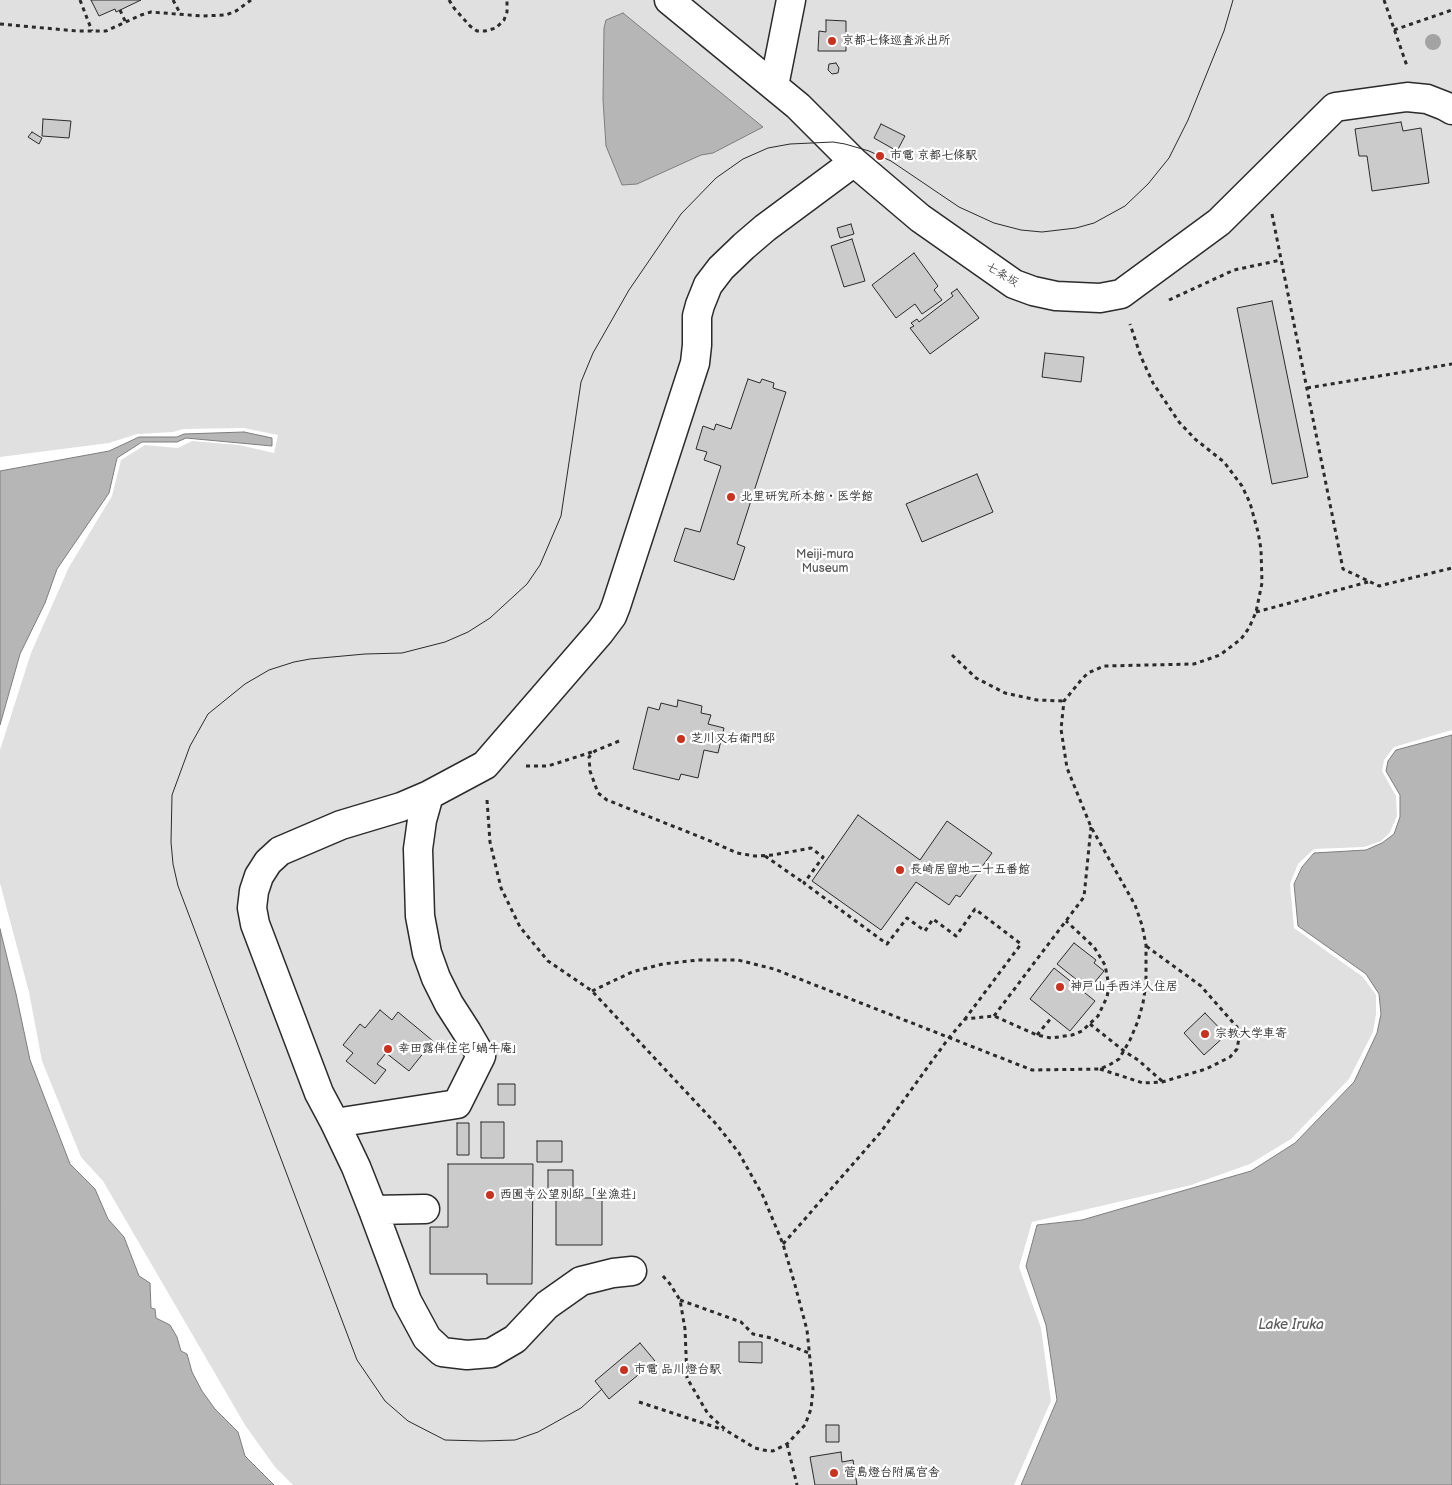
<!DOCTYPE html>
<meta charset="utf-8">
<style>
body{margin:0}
canvas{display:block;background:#fff}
</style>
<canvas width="1452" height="1485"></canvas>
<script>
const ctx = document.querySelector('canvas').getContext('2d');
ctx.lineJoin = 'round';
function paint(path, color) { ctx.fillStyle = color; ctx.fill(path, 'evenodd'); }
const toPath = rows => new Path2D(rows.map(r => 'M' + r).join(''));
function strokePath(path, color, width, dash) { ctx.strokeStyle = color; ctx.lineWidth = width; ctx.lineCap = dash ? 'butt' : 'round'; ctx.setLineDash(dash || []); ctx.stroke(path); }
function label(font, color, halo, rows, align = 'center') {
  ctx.font = font + ' "Balsamiq Sans","Klee One",sans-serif'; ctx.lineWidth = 4.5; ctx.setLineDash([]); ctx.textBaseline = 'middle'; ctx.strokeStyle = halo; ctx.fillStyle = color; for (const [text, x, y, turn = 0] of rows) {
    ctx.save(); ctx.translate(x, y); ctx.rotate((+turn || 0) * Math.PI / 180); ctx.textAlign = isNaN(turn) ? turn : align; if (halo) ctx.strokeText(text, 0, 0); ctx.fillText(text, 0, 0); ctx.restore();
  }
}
paint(toPath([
 [0,0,1452,0,1452,730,1394,747,1384,760,1382,771,1396,796,1397,816,1390,832,1381,841,1364,847,1314,849,1298,864,1290,884,1294,928,1363,977,1376,995,1376,1014,1373,1032,1349,1079,1291,1139,1250,1164,1191,1185,1032,1222,1019,1267,1041,1328,1051,1401,1014,1485,293,1485,275,1467,245,1425,103,1181,81,1157,42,1061,29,992,0,883,0,750,31,653,69,567,112,496,121,460,145,445,178,448,192,441,239,445,274,453,278,435,244,428,183,429,173,432,137,434,109,443,0,457]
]), '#e0e0e0');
const water = toPath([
 [623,13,763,127,713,153,701,155,637,184,622,185,606,146,603,100,604,28,606,20,623,13],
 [244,432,272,438,272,446,186,438,177,442,142,442,117,458,109,493,57,569,45,603,20,654,0,725,0,471,109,451,139,437,177,437,184,434,244,432],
 [1452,735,1452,1485,1021,1485,1057,1400,1046,1325,1026,1266,1037,1225,1082,1220,1251,1171,1295,1143,1354,1082,1377,1033,1381,1014,1379,994,1366,974,1298,926,1294,884,1302,867,1314,853,1366,850,1382,843,1394,834,1400,817,1400,795,1386,771,1388,761,1396,750,1452,735],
 [0,929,16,994,30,1060,70,1164,95,1189,108,1219,124,1237,139,1276,150,1283,151,1308,155,1309,156,1318,170,1325,177,1337,181,1351,187,1354,192,1372,202,1391,215,1409,238,1432,245,1456,274,1485,0,1485,0,929]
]);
paint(water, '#b6b6b6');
strokePath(water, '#7e7e7e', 1);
const building = toPath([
 [91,0,141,0,116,12,115,9,99,16,91,0],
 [826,20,846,21,846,51,818,51,819,31,826,32,826,20],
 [836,63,839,68,838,73,832,74,828,70,829,64,836,63],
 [43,119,71,121,69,138,42,136,43,119],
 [1401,122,1403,131,1421,128,1429,183,1372,191,1367,156,1359,156,1355,129,1401,122],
 [881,124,905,136,897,151,874,138,881,124],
 [32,132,42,138,39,144,28,137,32,132],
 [851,224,854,234,840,238,837,228,851,224],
 [852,239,865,281,844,287,831,246,852,239],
 [914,253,938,286,934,290,942,300,922,314,915,304,896,318,872,285,914,253],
 [957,289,979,318,930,354,910,328,914,326,911,323,917,319,919,322,953,296,951,293,957,289],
 [1272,301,1308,477,1272,484,1237,308,1272,301],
 [1045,353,1084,357,1081,382,1042,377,1045,353],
 [748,379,760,383,762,379,774,383,773,388,786,392,737,544,745,547,734,580,674,561,685,528,700,532,721,466,704,460,707,452,696,449,703,426,714,430,716,424,731,429,748,379],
 [977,474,993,512,922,542,906,504,977,474],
 [678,700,702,706,701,713,711,715,708,724,724,728,718,753,704,750,698,778,681,774,679,780,633,769,648,707,659,710,661,703,677,707,678,700],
 [858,815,920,860,947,821,992,853,960,897,956,895,949,905,916,882,881,930,812,881,858,815],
 [1074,943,1096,960,1094,963,1104,971,1089,989,1084,985,1080,989,1095,1001,1070,1031,1030,999,1054,968,1074,984,1077,980,1057,964,1074,943],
 [380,1010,392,1020,398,1012,433,1041,409,1071,386,1053,377,1064,386,1070,375,1084,346,1061,353,1053,343,1045,360,1024,365,1028,380,1010],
 [1205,1013,1226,1035,1204,1055,1184,1033,1205,1013],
 [498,1084,515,1084,515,1105,498,1105,498,1084],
 [481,1122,504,1122,504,1158,481,1158,481,1122],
 [457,1123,469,1123,469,1155,457,1155,457,1123],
 [537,1141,562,1141,562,1162,537,1162,537,1141],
 [448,1164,533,1164,532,1284,487,1284,487,1274,430,1274,430,1227,448,1227,448,1164],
 [548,1170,573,1170,573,1189,548,1189,548,1170],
 [556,1198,602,1198,602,1245,556,1245,556,1198],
 [739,1342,762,1342,762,1363,739,1362,739,1342],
 [640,1343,655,1361,609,1399,595,1381,640,1343],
 [826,1425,839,1425,839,1442,826,1442,826,1425],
 [841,1452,842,1462,853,1460,857,1485,815,1485,810,1457,841,1452]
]);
paint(building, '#cbcbcb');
strokePath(building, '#2b2b2b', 1);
const minor = toPath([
 [669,0,798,106,854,162,920,218,1014,284,1033,291,1056,296,1100,298,1121,294,1219,222,1335,107,1407,97,1427,99,1445,106,1452,110],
 [774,86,791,0],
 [335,1123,457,1104,481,1056,467,1032,449,1004,436,978,427,953,420,916,418,849,422,820,429,795],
 [373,1210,425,1209],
 [632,1271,613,1273,581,1281,547,1305,515,1339,491,1353,467,1355,442,1352,427,1338,407,1301,373,1210,356,1167,335,1123,319,1093,255,924,252,908,254,891,259,876,268,862,280,851,341,825,401,807,429,795,485,765,600,632,612,616,616,606,695,363,697,345,697,316,700,305,708,285,721,268,744,246,765,228,854,162]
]);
strokePath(minor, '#2b2b2b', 31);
strokePath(toPath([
 [80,0,92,31],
 [173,0,181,15],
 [449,0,454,8,470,26,477,31,485,31,496,28,504,20,507,12,507,0],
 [1384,0,1407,66],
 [120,10,126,23],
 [0,24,77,31,106,31,141,15,151,12,202,16,226,15,236,11,251,0],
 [1394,30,1452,10],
 [1272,214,1343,569,1379,586,1452,568],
 [1169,300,1234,270,1281,260],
 [1307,388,1452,364],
 [1256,612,1368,582],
 [952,655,976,678,1005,693,1037,700,1064,701],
 [619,741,595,751,589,757,590,771,598,793,607,800,708,840,737,853,755,856,773,855,811,848,823,857,804,883,887,944,907,918,925,931,933,919,956,936,975,909,1021,944,965,1019],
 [526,766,548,766,595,751],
 [487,800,490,842,501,888,520,927,548,961,592,991,717,1125,739,1153,763,1196,783,1244,795,1285,807,1330,813,1389,811,1409,805,1425,787,1444,773,1451,763,1450,755,1448,727,1431,708,1414,687,1378,685,1329,680,1300,670,1284,662,1275],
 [765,856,804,883],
 [592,991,632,972,663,964,698,960,738,960,774,969,1032,1070,1100,1069,1111,1064,1119,1059,1130,1040,1138,1021,1143,1003,1146,984,1146,945,1142,925,1135,905,1091,827,1067,768,1061,729,1064,701,1082,679,1088,673,1104,666,1194,664,1220,655,1241,639,1249,628,1256,612,1262,583,1261,549,1258,532,1250,503,1242,486,1224,462,1195,439,1179,422,1153,383,1141,357,1130,324],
 [994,1016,1084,897,1091,827],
 [1090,1024,1124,1051,1138,1060,1162,1081],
 [1037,1035,1052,1017],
 [1100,1069,1143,1083,1162,1082,1206,1069,1230,1057,1237,1049,1239,1038,1237,1027,1201,986,1146,946],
 [783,1244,880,1133,948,1039,965,1019,994,1016,1037,1035,1051,1038,1072,1035,1082,1031,1098,1016,1107,997,1109,986,1105,965,1094,947,1066,921],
 [680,1300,741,1322,753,1334,771,1338,809,1353],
 [639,1402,724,1430],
 [787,1444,797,1485]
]), '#2b2b2b', 3, [4, 4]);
strokePath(minor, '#fff', 28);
strokePath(toPath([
 [602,1389,581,1408,538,1432,515,1440,482,1441,445,1440,408,1421,385,1401,357,1360,178,886,173,864,171,842,172,795,190,746,208,714,245,684,269,670,294,662,310,659,365,654,402,653,445,642,468,632,490,618,527,584,540,565,561,516,581,382,593,353,629,290,681,214,716,178,743,159,768,148,790,144,833,142,845,144,869,151,891,161,959,207,994,223,1021,230,1042,232,1076,228,1094,223,1125,206,1148,184,1169,158,1188,120,1224,31,1233,0]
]), '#2b2b2b', 1);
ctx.fillStyle = '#a3a3a3';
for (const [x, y] of [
 [1433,42]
]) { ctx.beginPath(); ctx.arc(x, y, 8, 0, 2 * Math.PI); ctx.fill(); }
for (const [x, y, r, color] of [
 [832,41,5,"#c8321e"],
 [880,156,5,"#c8321e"],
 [731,497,5,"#c8321e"],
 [681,739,5,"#c8321e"],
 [900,870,5,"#c8321e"],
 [1060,987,5,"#c8321e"],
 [1205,1034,5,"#c8321e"],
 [388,1049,5,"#c8321e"],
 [490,1195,5,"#c8321e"],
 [624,1370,5,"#c8321e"],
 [834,1473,5,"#c8321e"]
]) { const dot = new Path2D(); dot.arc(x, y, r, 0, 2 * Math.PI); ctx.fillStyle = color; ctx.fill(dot); strokePath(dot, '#fff', 2); }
label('bold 12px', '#2b2b2b', '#fff', [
 ["京都七條巡査派出所",842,41],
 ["市電 京都七條駅",890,156],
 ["北里研究所本館・医学館",741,497],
 ["芝川又右衛門邸",691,739],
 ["長崎居留地二十五番館",910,870],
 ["神戸山手西洋人住居",1070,987],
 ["宗教大学車寄",1215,1034],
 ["幸田露伴住宅｢蝸牛庵｣",398,1049],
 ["西園寺公望別邸「坐漁荘」",500,1195],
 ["市電 品川燈台駅",634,1370],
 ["菅島燈台附属官舎",844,1473]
], 'left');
label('12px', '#2b2b2b', '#fff', [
 ["七条坂",1002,275,31]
]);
label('12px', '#585858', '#fff', [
 ["Meiji-mura",825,555],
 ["Museum",825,569]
]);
label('italic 14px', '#5c5c5c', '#fff', [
 ["Lake Iruka",1291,1325]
]);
</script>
